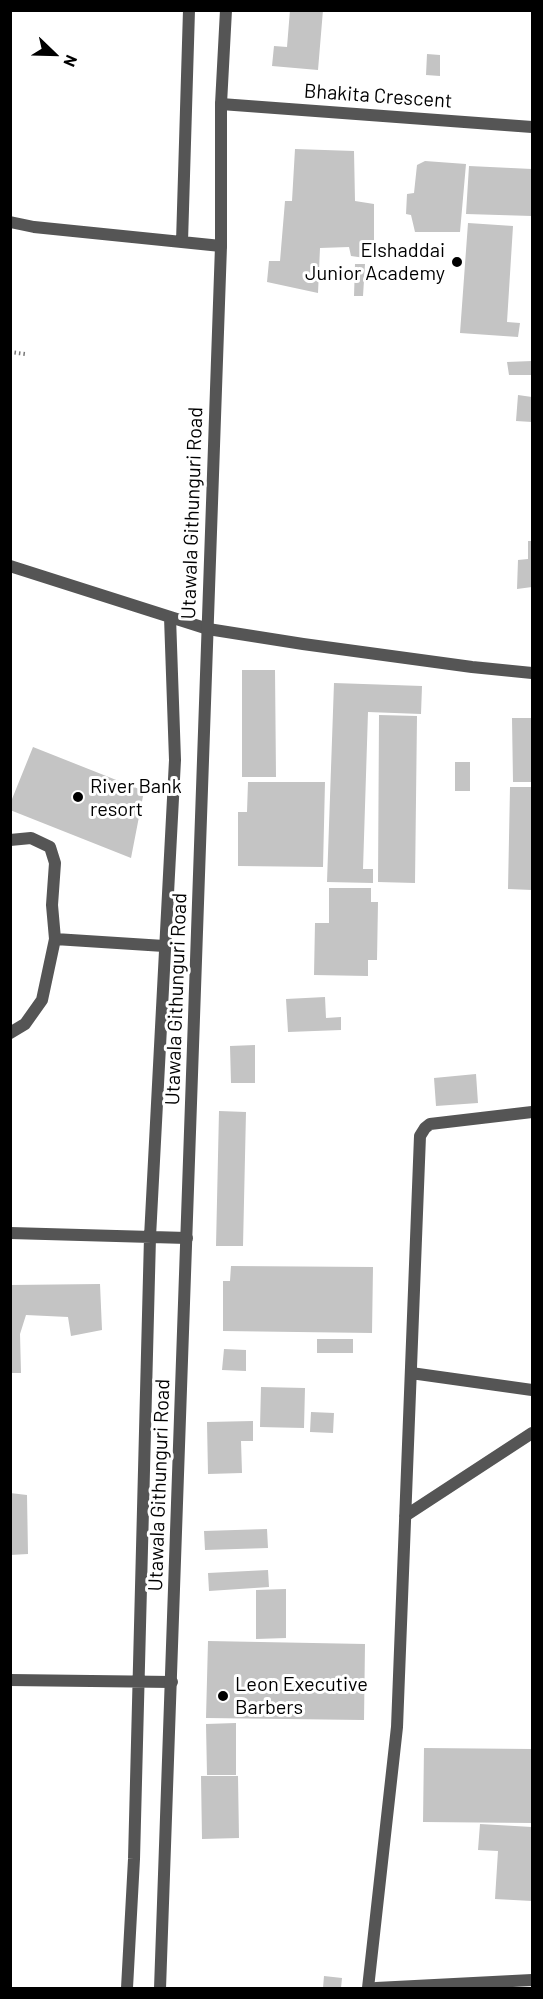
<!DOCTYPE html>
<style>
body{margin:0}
#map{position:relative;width:543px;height:1999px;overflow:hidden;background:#fff;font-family:Barlow,sans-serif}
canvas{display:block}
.frame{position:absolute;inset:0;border:12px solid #000;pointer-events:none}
.north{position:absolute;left:24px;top:24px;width:60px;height:60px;-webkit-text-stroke:4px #fff;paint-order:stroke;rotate:113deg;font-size:16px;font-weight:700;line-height:24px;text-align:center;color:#000}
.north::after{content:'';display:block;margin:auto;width:21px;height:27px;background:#000;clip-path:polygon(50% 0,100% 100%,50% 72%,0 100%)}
</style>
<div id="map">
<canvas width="543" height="1999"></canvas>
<div class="frame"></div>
<div class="north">N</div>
</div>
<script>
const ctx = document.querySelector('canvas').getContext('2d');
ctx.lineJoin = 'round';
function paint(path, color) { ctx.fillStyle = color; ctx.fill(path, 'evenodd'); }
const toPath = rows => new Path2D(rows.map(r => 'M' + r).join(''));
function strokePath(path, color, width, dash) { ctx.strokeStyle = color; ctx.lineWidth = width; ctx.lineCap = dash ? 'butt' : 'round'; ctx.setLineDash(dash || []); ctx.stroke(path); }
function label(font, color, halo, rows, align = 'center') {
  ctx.font = font + ' Barlow,sans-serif'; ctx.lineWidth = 6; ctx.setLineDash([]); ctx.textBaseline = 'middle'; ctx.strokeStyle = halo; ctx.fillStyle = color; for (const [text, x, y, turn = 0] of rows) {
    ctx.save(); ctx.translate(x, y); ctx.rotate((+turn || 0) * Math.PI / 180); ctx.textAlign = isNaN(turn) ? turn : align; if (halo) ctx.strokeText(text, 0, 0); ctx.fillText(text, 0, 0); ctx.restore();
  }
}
paint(toPath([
 [290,10,323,10,318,70,272,66,274,46,287,47],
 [427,54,440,55,440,76,426,75],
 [295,149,354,151,355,201,374,204,374,244,366,244,365,258,351,256,349,247,320,248,318,293,267,282,269,261,280,261,285,201,292,201],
 [425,161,466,164,460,232,415,232,411,215,406,214,407,194,414,193,417,165],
 [469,166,532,169,532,216,466,214],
 [468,223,513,226,507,322,520,323,518,337,460,333],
 [355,264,365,264,363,296,354,296],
 [532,361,532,375,509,375,507,362],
 [518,395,532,397,532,422,516,421],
 [528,541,532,541,532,587,517,589,518,560,528,559],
 [242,670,275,670,276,777,242,777],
 [334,683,422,686,421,714,368,712,363,869,373,869,373,883,327,882],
 [379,715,417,716,415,883,378,882],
 [512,718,532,718,532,782,513,782],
 [33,747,144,791,131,858,10,810,10,804],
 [455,762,470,762,470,791,455,791],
 [248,782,325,782,323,867,238,866,238,812,247,812],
 [510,787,532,787,532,890,508,889],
 [329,888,371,888,371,902,378,902,377,960,368,960,368,976,314,975,315,923,329,923],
 [325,997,326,1018,341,1017,341,1030,288,1032,286,999],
 [255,1045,255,1083,231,1083,230,1046],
 [476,1074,478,1103,436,1106,434,1078],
 [219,1111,246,1112,243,1246,216,1246],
 [231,1266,373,1267,372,1333,223,1331,223,1281,230,1281],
 [100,1284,102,1330,71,1336,68,1317,26,1315,20,1334,21,1373,10,1373,10,1285],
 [317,1339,353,1339,353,1353,317,1353],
 [224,1349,246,1350,246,1371,222,1370],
 [261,1387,305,1388,304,1428,260,1427],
 [311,1412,334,1413,333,1433,310,1432],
 [253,1421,253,1441,241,1441,242,1473,208,1474,207,1422],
 [10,1493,27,1495,28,1554,10,1555],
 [267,1529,268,1548,205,1550,204,1531],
 [268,1570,269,1587,209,1591,208,1573],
 [286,1589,286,1638,256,1639,256,1590],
 [208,1641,365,1644,364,1720,206,1718],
 [236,1723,236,1775,207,1775,206,1724],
 [424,1748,532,1749,532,1823,423,1822],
 [201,1776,238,1776,239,1838,202,1839],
 [480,1824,532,1827,532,1901,495,1899,498,1851,478,1850],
 [324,1976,342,1978,341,1988,323,1988]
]), '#c4c4c4');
strokePath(toPath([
 [10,352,25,354]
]), '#777', 4, [1.5, 3]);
strokePath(toPath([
 [221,104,532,127],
 [10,222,34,227,221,246],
 [182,242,189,10],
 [10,566,208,629,303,644,472,667,532,673],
 [10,840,31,838,50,847,55,863,52,905,55,939],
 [10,1033,25,1024,42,1000,55,939,164,946],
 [10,1233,187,1238],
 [411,1373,532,1390],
 [405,1516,532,1433],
 [10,1680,172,1682],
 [127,1988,134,1859,150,1237,175,760,170,617],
 [368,1988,397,1727,420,1136,425,1128,430,1124,532,1112],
 [376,1988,532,1980]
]), '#555', 12);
strokePath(toPath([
 [160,1988,221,246,221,104,226,10]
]), '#555', 12);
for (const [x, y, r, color] of [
 [457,262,6,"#000"],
 [78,797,6,"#000"],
 [223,1696,6,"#000"]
]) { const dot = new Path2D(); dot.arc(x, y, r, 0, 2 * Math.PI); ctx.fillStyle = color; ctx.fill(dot); strokePath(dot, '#fff', 2); }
label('20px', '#000', '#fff', [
 ["Bhakita Crescent",378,96,4],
 ["Utawala Githunguri Road",192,513,-88],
 ["Utawala Githunguri Road",176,999,-88],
 ["Utawala Githunguri Road",159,1485,-88]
]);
label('20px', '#000', '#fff', [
 ["Elshaddai",445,250,"right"],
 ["Junior Academy",445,273,"right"],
 ["River Bank",90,786],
 ["resort",90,809],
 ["Leon Executive",235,1684],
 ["Barbers",235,1707]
], 'left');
</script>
